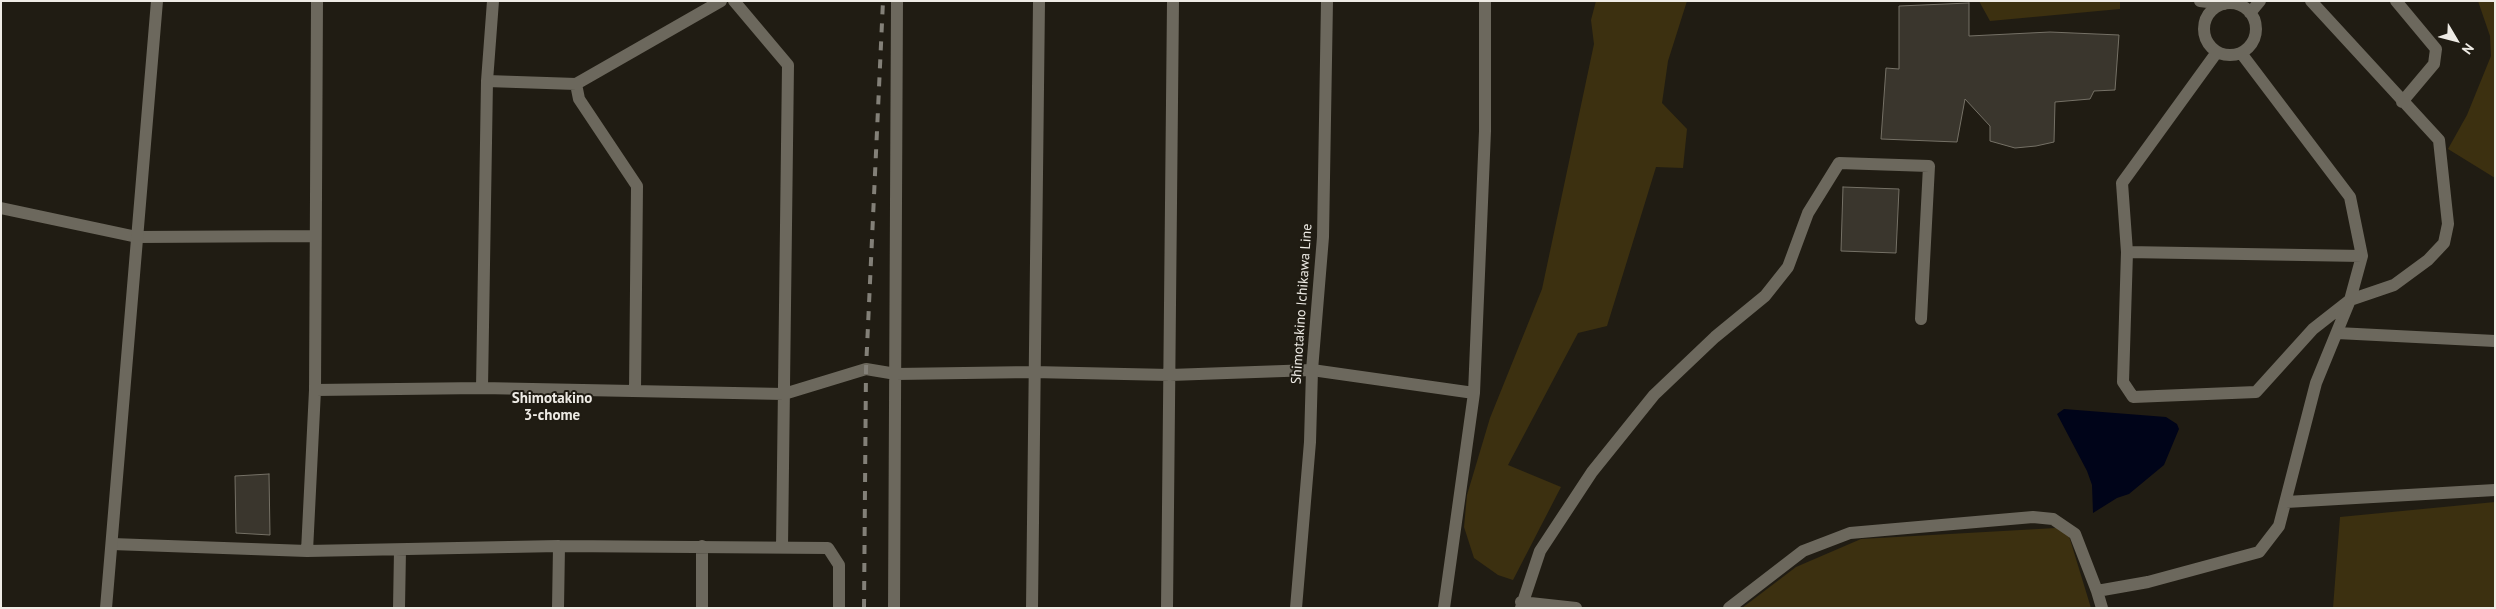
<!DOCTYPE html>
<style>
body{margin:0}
#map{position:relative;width:2496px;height:609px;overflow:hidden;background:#201c13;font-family:"PT Sans",sans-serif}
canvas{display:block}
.frame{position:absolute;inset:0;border:2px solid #eeebe5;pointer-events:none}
.north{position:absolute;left:2431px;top:15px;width:50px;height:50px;-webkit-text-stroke:4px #201c13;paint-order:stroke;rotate:127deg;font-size:14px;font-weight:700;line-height:20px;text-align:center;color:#eeebe5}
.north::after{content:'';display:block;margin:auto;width:18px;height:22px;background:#eeebe5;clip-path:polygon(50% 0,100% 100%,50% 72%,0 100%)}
</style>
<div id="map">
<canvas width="2496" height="609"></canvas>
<div class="frame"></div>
<div class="north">N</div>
</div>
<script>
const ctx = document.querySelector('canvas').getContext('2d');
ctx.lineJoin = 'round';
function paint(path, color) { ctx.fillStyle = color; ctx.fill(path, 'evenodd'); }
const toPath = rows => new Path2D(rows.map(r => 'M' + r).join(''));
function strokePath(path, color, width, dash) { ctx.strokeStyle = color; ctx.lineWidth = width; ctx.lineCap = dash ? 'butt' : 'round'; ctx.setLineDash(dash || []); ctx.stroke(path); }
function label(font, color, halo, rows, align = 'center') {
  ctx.font = font + ' "PT Sans",sans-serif'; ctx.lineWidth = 4; ctx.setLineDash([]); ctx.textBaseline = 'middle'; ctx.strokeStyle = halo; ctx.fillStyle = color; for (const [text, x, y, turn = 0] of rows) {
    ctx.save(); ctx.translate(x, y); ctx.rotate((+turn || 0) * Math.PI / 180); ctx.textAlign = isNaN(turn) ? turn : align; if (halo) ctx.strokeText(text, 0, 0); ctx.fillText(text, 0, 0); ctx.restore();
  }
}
paint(toPath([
 [1596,1,1687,1,1668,61,1662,103,1687,129,1683,168,1656,167,1607,326,1578,333,1508,465,1561,487,1513,580,1498,575,1474,558,1464,527,1467,495,1490,418,1542,289,1594,44,1591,20],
 [1979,1,2120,1,2120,9,1990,21],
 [2478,1,2495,1,2495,178,2448,149,2467,115,2491,56,2490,36],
 [2495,502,2495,608,2333,608,2340,517],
 [2056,528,2069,536,2091,608,1742,608,1796,567,1861,539]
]), '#3c3010');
paint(toPath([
 [2064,409,2166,417,2177,424,2179,429,2164,465,2129,494,2117,498,2093,513,2092,485,2087,471,2057,414]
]), '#000419');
const building = toPath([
 [1969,3,1969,36,2050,32,2119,35,2115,90,2094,91,2090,99,2055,102,2054,142,2036,146,2015,148,1990,141,1990,126,1965,99,1957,142,1881,139,1886,68,1899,69,1899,6,1969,3],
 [1843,187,1899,189,1896,253,1841,251,1843,187],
 [269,474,270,535,236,533,235,476,269,474]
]);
paint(building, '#3a362d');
strokePath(building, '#757166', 1);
strokePath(toPath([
 [734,1,788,65,782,547],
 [2200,1,2224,4],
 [2396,1,2436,49,2434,64,2402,102],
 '2204 29a26 26 0 1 1 52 0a26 26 0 1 1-52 0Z',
 [2250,13,2260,1],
 [2217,52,2122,183,2127,252,2362,256],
 [487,81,576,84,721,1],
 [576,84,579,99,637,186,635,391],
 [1,208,137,237,315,236],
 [2127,252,2123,382,2133,397,2256,392,2313,329,2350,300,2394,285,2428,260,2444,243,2448,224,2439,140,2311,1],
 [2337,333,2495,341],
 [482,388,487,81,493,1],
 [315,390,482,388,784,394,866,369,896,374,1033,372,1170,375,1312,370,1474,393],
 [2286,502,2495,490],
 [112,544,307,551,559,546,828,548,839,565,839,608],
 [307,551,315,390,317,1],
 [2097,591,2102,608],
 [1521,602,1576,608],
 [399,608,400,550],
 [558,608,559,546],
 [702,608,702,546],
 [894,608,897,1],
 [1032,608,1039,1],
 [1167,608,1173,1],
 [1444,608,1474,393,1485,131,1485,1],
 [1521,608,1540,551,1592,472,1654,395,1715,337,1765,296,1788,267,1808,213,1839,163,1929,166,1921,319],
 [1729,608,1803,551,1850,533,2033,517,2053,519,2075,534,2097,591,2148,582,2259,552,2279,526,2316,383,2350,300,2362,256,2350,197,2241,53]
]), '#6c685d', 12);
strokePath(toPath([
 [106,608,157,1]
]), '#6c685d', 12);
strokePath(toPath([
 [1296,608,1310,442,1312,370,1323,237,1327,1]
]), '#6c685d', 12);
strokePath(toPath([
 [864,608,866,369,883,1]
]), '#838078', 4, [9, 9]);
label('14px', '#eeebe5', '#201c13', [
 ["Shimotakino Ichikawa Line",1302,304,-86]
]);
label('bold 15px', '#eeebe5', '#201c13', [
 ["Shimotakino",552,399],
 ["3-chome",552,416]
]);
</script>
